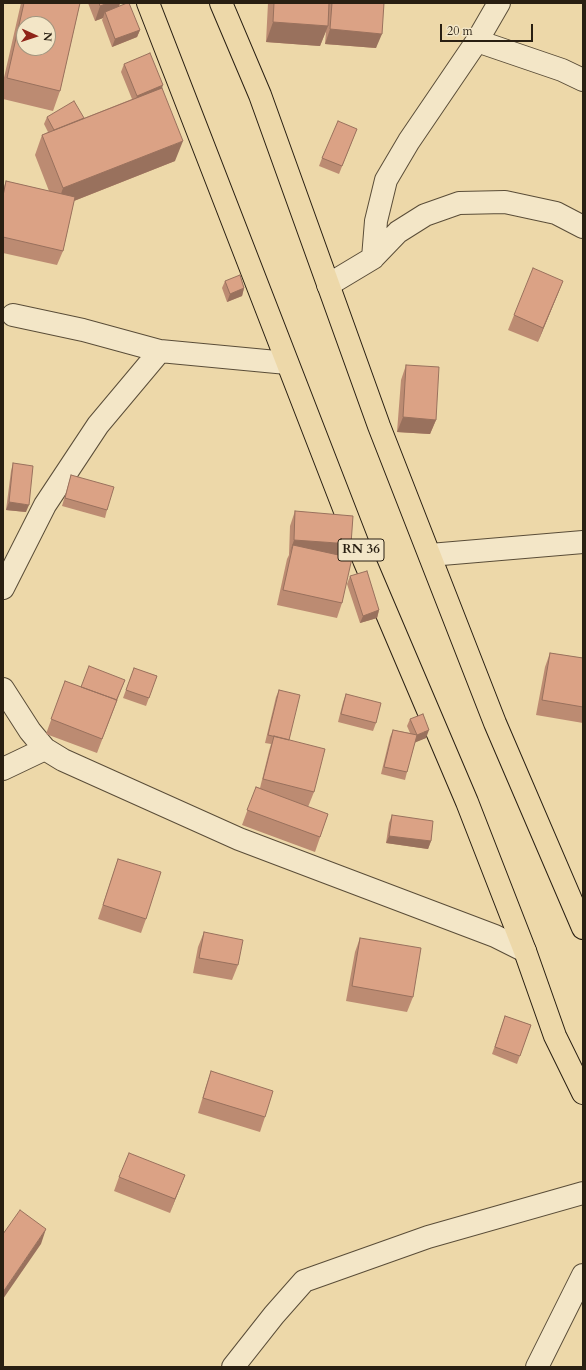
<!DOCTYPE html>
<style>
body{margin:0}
#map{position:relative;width:586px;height:1370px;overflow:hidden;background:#edd8a9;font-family:Cardo,serif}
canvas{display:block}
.frame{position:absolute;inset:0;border:4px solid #291f12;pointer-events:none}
.north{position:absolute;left:16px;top:16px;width:40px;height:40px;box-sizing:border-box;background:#f3e6c7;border:1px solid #a2967f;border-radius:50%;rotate:93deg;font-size:11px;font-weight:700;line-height:16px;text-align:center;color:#291f12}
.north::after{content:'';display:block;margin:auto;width:14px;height:18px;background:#8f2418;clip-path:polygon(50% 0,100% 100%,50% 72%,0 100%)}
.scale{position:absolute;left:440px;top:24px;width:93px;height:18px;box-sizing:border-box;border:2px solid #291f12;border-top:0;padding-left:5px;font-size:12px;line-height:14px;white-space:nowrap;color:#291f12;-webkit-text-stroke:3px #f3e6c7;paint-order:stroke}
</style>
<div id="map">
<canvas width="586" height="1370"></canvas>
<div class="frame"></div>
<div class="north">N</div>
<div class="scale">20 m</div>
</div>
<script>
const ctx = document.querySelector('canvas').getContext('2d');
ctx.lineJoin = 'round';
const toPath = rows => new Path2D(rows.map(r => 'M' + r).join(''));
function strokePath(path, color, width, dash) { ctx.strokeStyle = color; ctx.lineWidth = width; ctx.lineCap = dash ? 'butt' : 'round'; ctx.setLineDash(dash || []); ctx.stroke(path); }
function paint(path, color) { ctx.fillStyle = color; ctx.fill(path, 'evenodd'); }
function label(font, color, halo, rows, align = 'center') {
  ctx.font = font + ' Cardo,serif'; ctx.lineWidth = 3; ctx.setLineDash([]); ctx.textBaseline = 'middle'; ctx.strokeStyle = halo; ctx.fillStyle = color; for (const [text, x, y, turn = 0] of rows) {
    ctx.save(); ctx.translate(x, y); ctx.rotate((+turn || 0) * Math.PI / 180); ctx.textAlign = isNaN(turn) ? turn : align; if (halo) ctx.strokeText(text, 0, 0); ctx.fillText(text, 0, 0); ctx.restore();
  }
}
const minor = toPath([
 [477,41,562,70,583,80],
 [373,258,398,232,425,215,459,203,505,202,556,213,583,227],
 [328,285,373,258,376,221,386,180,409,141,477,41,499,3],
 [13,315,83,330,160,351],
 [430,555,583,542],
 [3,588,45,505,98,425,160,351,287,363],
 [3,689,30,731,45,749,63,760,239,839,495,936,525,951],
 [3,769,45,749],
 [233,1367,274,1315,304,1281,428,1237,583,1193],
 [537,1367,583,1275]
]);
const primary = toPath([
 [148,3,364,560,467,802,525,951,555,1036,583,1093],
 [221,3,260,95,379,426,495,723,583,928]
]);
strokePath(minor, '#5a4d38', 24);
strokePath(primary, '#291f12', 24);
strokePath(minor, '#f3e6c7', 22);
strokePath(primary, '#edd8a9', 22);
paint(toPath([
 [21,3,80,3,60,91,53,111,3,99,3,82],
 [88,3,120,3,119,7,140,30,137,37,112,47,102,20,103,18,95,21],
 [268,3,384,3,376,48,325,44,326,31,320,46,266,42],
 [124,64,162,88,175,161,74,201,63,251,57,265,3,253,3,190,6,181,49,191,35,155,42,135,48,132,44,124,47,117,84,118,132,99,121,72],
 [357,129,339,174,319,166,322,158],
 [225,281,244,288,242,296,227,302,222,288],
 [563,281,557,296,538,342,508,330,514,315],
 [406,365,436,420,430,434,397,432,401,380],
 [13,463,26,512,6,510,11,471],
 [71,475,107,510,105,518,62,506],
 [295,511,347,556,342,603,337,618,277,605,287,559,289,555,290,526],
 [350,576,379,610,377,618,360,623,347,584],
 [550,653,583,658,583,723,536,715,545,667],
 [134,668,157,676,146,706,123,698],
 [125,680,97,753,46,734,65,681,81,687],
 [279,690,289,740,314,792,308,807,328,814,315,852,242,825,256,787,260,788,269,751,271,744,265,743,276,697],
 [346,694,376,723,373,731,338,722,343,702],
 [410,719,426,738,415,742,407,772,405,780,381,774,390,737,393,730,410,733,407,726],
 [392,815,431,841,428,849,386,843,389,823],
 [118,859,146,919,141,933,98,919],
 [204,932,238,965,232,980,193,973,198,947],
 [360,938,413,997,407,1012,346,1001,355,952],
 [505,1016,531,1025,517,1064,492,1054],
 [211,1071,265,1117,260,1132,198,1113,206,1086],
 [185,1175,170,1213,114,1191,119,1177]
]), '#bc8b72');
paint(toPath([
 [108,3,120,3,117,12,105,12,103,18,95,21,100,6],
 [273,22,328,26,320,46,266,42],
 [330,29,382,34,376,48,325,44],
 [140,30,137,37,112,47,115,39],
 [163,85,160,93,134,104,137,96],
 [183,141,175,161,56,208,63,188],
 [563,281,557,296,538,342,543,328],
 [244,288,242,296,227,302,230,294],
 [403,417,436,420,430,434,397,432],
 [9,502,29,505,26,512,6,510],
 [294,540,351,544,346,559,293,545,289,555],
 [379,610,377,618,360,623,363,616],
 [429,730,426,738,414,743,417,735],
 [389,836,431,841,428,849,386,843],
 [185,1175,179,1190,170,1213,175,1199],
 [46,1229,41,1244,3,1299,3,1292]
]), '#99715d');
const building = toPath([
 [24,3,80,3,60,91,7,78,24,3],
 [24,24,48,24,48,48,24,48,24,24],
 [99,3,108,3,100,6,99,3],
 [127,3,129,3,140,30,115,39,105,12,127,3],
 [274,3,329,3,328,26,273,22,274,3],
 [332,3,384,3,382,34,330,29,332,3],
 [150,53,163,85,137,96,124,64,150,53],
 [162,88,183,141,63,188,42,135,162,88],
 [74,101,84,118,54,130,47,117,74,101],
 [338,121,357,129,342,166,322,158,338,121],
 [6,181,75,197,63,251,3,237,3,196,6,181],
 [533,268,563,281,543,328,514,315,533,268],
 [240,275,244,288,230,294,225,281,240,275],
 [406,365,439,367,436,420,403,417,406,365],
 [13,463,33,466,29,505,9,502,13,463],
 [71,475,114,487,107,510,65,498,71,475],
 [295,511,353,516,351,544,294,540,295,511],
 [293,545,352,558,342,603,283,590,293,545],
 [367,571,379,610,363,616,350,576,367,571],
 [550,653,583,658,583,707,542,700,550,653],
 [89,666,125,680,116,701,117,700,81,687,89,666],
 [134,668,157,676,149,698,126,690,134,668],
 [65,681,117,700,102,739,51,719,65,681],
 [279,690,300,695,289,740,268,735,279,690],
 [346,694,381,703,376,723,341,714,346,694],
 [423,714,429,730,417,735,410,719,423,714],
 [393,730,417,735,407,772,384,767,393,730],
 [274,736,325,749,314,792,263,779,274,736],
 [256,787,328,814,320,837,247,810,256,787],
 [392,815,433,821,431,841,389,836,392,815],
 [118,859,161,872,146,919,103,905,118,859],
 [204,932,243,940,238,965,199,958,204,932],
 [360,938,421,948,413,997,352,986,360,938],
 [505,1016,531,1025,520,1056,495,1047,505,1016],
 [211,1071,273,1091,265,1117,203,1098,211,1071],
 [129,1153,185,1175,175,1199,119,1177,129,1153],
 [20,1210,46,1229,3,1292,3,1234,20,1210]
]);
paint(building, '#dba285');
strokePath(building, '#99715d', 1);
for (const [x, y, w] of [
 [361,550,46]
]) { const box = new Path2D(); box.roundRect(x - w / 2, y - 11, w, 22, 3); ctx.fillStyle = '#f3e6c7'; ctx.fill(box); strokePath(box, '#291f12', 1); }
label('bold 13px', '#291f12', null, [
 ["RN 36",361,550]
]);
</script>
